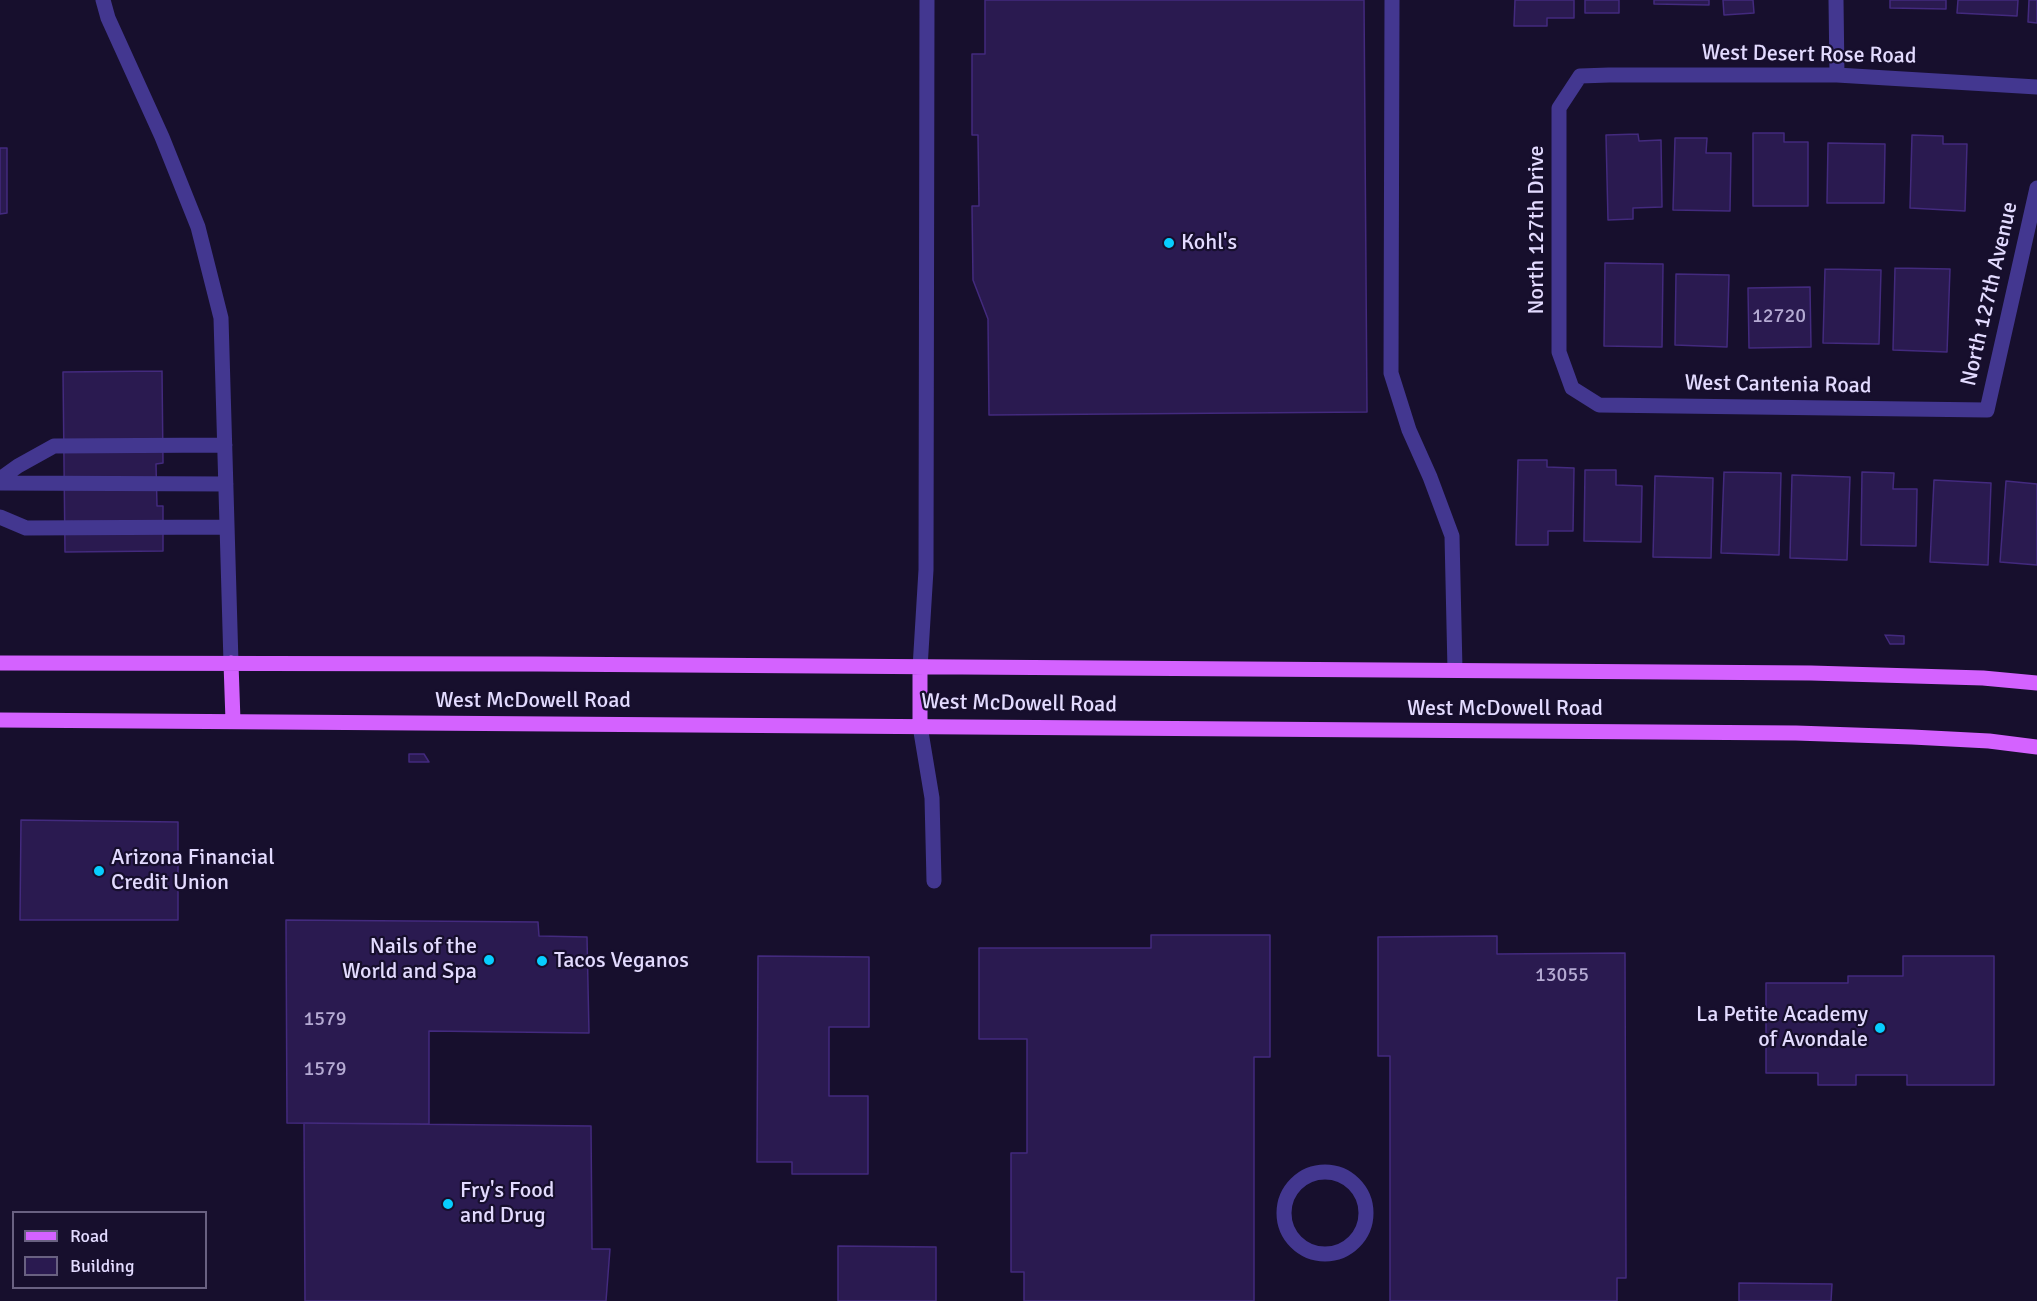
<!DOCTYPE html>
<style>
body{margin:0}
#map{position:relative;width:2037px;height:1301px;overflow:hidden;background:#170f2d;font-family:Signika,sans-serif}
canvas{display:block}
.legend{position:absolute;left:12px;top:1211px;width:195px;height:78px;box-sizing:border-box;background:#170f2d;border:2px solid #696181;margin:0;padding:8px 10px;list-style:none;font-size:18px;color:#e3dbff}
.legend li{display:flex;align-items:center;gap:12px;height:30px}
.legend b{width:30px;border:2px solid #696181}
</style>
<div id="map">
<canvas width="2037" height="1301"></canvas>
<ul class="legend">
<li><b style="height:8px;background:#d462ff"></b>Road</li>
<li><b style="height:16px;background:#2a1a50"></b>Building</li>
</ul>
</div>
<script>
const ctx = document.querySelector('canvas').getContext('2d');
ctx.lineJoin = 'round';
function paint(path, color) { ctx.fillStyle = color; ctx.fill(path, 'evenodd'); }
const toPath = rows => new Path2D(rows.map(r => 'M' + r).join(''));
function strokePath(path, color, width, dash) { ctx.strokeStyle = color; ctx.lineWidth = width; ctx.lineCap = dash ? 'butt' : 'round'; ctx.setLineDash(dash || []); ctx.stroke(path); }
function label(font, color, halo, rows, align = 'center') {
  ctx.font = font + ' Signika,sans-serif'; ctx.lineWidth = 4.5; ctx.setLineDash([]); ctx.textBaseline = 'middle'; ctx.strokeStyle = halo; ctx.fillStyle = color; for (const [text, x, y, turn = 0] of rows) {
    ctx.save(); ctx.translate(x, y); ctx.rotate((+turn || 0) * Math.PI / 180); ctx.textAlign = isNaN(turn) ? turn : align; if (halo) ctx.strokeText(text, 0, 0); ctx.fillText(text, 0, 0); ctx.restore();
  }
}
const building = toPath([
 [985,0,1364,0,1367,412,989,415,988,319,973,280,972,206,979,206,978,135,972,135,972,54,985,54,985,0],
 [1515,0,1574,0,1574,18,1547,18,1547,26,1514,26,1515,0],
 [1585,0,1619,0,1619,13,1585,13,1585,0],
 [1654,0,1709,0,1709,5,1654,4,1654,0],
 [1723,0,1753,0,1754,13,1724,15,1723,0],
 [1890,0,1946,0,1946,9,1890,8,1890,0],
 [1958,0,2018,0,2017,16,1957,13,1958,0],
 [2029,0,2037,0,2037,23,2028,22,2029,0],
 [1753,133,1784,133,1784,142,1808,142,1808,206,1753,206,1753,133],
 [1638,134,1639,141,1661,140,1662,207,1633,208,1633,219,1608,220,1606,135,1638,134],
 [1912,135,1943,136,1943,144,1967,144,1965,211,1910,208,1912,135],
 [1675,138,1707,138,1706,153,1731,153,1730,211,1673,210,1675,138],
 [1828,143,1885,144,1884,203,1827,203,1828,143],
 [0,148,7,148,7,213,0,214,0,148],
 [1605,263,1663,264,1662,347,1604,346,1605,263],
 [1895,268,1950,269,1947,352,1893,350,1895,268],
 [1825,269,1881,270,1879,344,1823,343,1825,269],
 [1676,274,1729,275,1727,347,1675,345,1676,274],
 [1810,287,1811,347,1749,348,1748,288,1810,287],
 [162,371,163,463,156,464,157,506,163,506,163,551,65,552,63,372,162,371],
 [1518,460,1547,460,1547,467,1574,468,1573,531,1548,531,1548,545,1516,545,1518,460],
 [1585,470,1616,470,1616,485,1642,486,1641,542,1584,541,1585,470],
 [1724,472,1781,473,1779,555,1721,553,1724,472],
 [1862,472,1894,473,1893,489,1917,489,1916,546,1861,545,1862,472],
 [1792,475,1850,477,1847,560,1790,558,1792,475],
 [1655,476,1713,478,1711,558,1653,557,1655,476],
 [1934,480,1991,483,1988,565,1930,562,1934,480],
 [2006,481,2037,484,2037,565,2000,562,2006,481],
 [1885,635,1904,636,1904,644,1890,644,1885,635],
 [409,754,424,754,429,762,409,762,409,754],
 [21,820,178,822,178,920,20,920,21,820],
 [286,920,538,922,539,936,587,937,589,1033,429,1031,429,1124,287,1123,286,920],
 [1151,935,1270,935,1270,1057,1254,1057,1254,1301,1024,1301,1024,1272,1011,1272,1011,1153,1027,1153,1027,1039,979,1039,979,948,1151,948,1151,935],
 [1497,936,1497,954,1625,953,1626,1278,1617,1278,1617,1301,1390,1301,1390,1056,1378,1056,1378,937,1497,936],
 [758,956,869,957,869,1027,829,1027,829,1096,868,1096,868,1174,792,1174,792,1162,757,1162,758,956],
 [1903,956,1994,956,1994,1085,1907,1085,1907,1075,1856,1075,1856,1085,1818,1085,1818,1073,1766,1073,1766,983,1848,983,1848,976,1903,976,1903,956],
 [304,1123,591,1126,592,1249,610,1249,606,1301,305,1301,304,1123],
 [838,1246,936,1247,936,1301,838,1301,838,1246],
 [1739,1283,1832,1284,1831,1301,1739,1301,1739,1283]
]);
paint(building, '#2a1a50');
strokePath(building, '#432a7e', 1.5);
strokePath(toPath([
 [103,0,108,18,162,137,198,227,221,318,231,663],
 [1392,0,1391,373,1409,430,1430,477,1452,536,1455,670],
 [1836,0,1837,75],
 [2037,87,1837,75,1609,75,1580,76,1559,108,1559,352,1572,388,1599,405,1987,410,2037,188],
 [0,479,18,466,54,446,225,445],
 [0,483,226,484],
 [0,517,26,528,227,527],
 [920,668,926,570,927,0],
 [920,726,932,798,934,881],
 '1284 1213a41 41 0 1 1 82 0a41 41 0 1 1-82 0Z'
]), '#433790', 15);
strokePath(toPath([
 [0,663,538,664,1811,673,1983,678,2037,683],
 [231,663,233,721],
 [920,668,920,726],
 [0,720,1796,733,1912,737,1989,741,2037,747]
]), '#d462ff', 15);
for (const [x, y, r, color] of [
 [1169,243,6,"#07ceff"],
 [99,871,6,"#07ceff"],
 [489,960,6,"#07ceff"],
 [542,961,6,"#07ceff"],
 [1880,1028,6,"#07ceff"],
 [448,1204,6,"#07ceff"]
]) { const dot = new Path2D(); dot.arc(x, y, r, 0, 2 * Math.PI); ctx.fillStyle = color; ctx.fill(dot); strokePath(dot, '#170f2d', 2); }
label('20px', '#b5abd3', null, [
 ["12720",1779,317],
 ["13055",1562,976],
 ["1579",325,1020],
 ["1579",325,1070]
]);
label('22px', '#e3dbff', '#170f2d', [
 ["West Desert Rose Road",1809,55,1],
 ["North 127th Drive",1537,230,-90],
 ["North 127th Avenue",1990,294,-77],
 ["West Cantenia Road",1778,385,1],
 ["West McDowell Road",533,701],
 ["West McDowell Road",1019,704,1],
 ["West McDowell Road",1505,709]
]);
label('22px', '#e3dbff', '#170f2d', [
 ["Kohl's",1181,243],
 ["Arizona Financial",111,858],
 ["Credit Union",111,883],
 ["Nails of the",477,947,"right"],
 ["World and Spa",477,972,"right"],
 ["Tacos Veganos",554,961],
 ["La Petite Academy",1868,1015,"right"],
 ["of Avondale",1868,1040,"right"],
 ["Fry's Food",460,1191],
 ["and Drug",460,1216]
], 'left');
</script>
